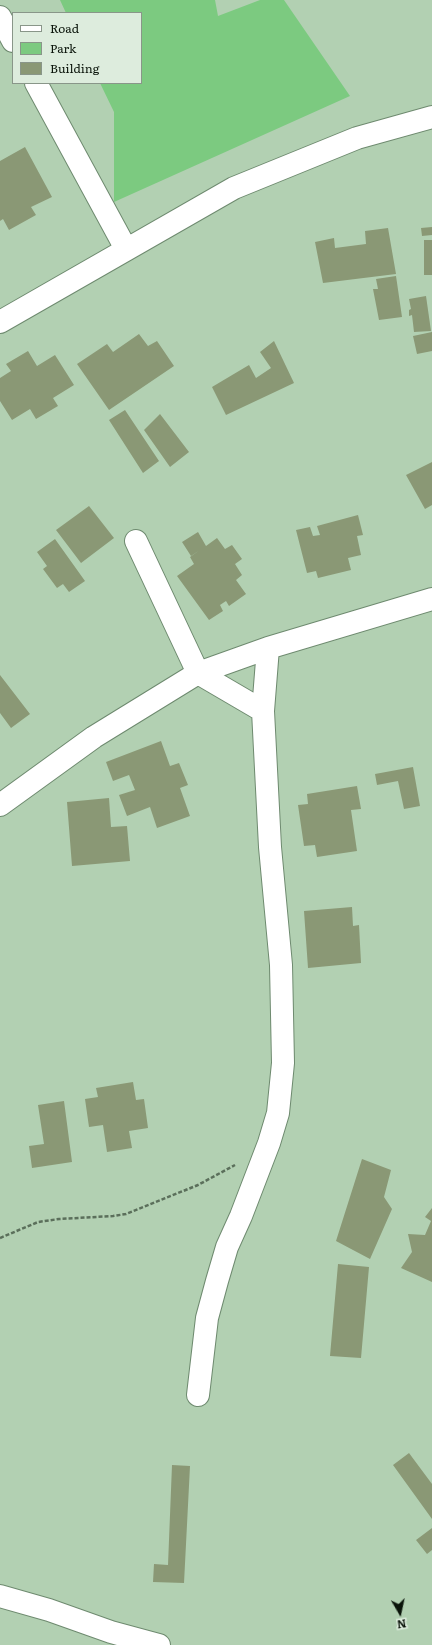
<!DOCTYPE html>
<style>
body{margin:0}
#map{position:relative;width:432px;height:1645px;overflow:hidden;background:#b2d0b2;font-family:Literata,serif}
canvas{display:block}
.legend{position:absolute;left:12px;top:12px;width:130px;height:72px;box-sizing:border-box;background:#ddecdd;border:1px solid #899689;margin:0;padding:5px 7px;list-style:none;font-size:12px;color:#0a140a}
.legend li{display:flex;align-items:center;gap:8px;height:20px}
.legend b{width:20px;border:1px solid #899689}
.north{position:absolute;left:380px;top:1593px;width:40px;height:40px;-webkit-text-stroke:3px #ddecdd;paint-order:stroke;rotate:171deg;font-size:11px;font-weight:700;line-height:16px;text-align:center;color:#0a140a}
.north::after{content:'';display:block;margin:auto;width:14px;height:18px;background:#0a140a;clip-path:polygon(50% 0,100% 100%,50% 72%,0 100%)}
</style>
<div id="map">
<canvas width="432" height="1645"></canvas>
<ul class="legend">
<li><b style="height:5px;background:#fff"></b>Road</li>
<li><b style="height:11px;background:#7cca80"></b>Park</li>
<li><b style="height:11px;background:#8a9875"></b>Building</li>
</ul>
<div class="north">N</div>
</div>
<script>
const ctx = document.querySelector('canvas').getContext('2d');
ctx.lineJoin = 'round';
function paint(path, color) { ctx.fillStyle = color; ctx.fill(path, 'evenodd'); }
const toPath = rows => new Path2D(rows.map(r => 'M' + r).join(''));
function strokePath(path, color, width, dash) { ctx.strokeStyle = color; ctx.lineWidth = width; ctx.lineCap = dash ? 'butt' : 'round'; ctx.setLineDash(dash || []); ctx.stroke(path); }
paint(toPath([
 [60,0,215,0,218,16,260,0,284,0,350,96,114,202,114,112,100,83,141,83,141,13,66,13]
]), '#7cca80');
paint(toPath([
 [25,147,52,197,31,207,36,215,9,230,3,219,0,221,0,161],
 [432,227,432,235,422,236,421,228],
 [388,228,396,274,323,283,315,242,334,238,335,248,366,244,365,231],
 [424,240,432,240,432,275,424,275],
 [396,276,402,317,379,320,373,289,378,289,376,279],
 [426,296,431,331,414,332,412,315,409,316,409,310,411,309,409,299],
 [432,332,432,351,417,354,413,336],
 [139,334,148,346,157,341,174,366,109,410,77,364,107,344,113,352],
 [274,341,294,383,226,415,212,387,249,365,256,378,271,368,260,352],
 [28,351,37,366,55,355,74,385,53,398,58,406,36,419,30,409,12,420,0,401,0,378,11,371,6,364],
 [125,410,159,461,143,473,109,420],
 [160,414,189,452,170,467,144,430],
 [432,462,432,505,425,509,406,475],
 [89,506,114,538,81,563,56,530],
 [358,515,363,535,357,536,361,555,348,558,351,570,318,578,316,571,307,573,296,530,310,527,313,536,320,535,317,526],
 [198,532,206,546,217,538,225,549,232,545,242,559,235,564,242,575,236,580,246,594,229,606,226,601,220,605,223,611,209,620,177,576,194,564,190,557,200,550,191,556,182,542],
 [55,539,85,581,69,592,63,584,57,588,43,569,47,566,37,552],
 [0,675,30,714,11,728,0,713],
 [161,741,170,766,179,763,188,785,180,788,190,816,157,828,150,807,127,816,119,795,135,790,129,775,113,781,106,762],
 [413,767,420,806,404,809,398,781,377,785,375,774],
 [357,786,361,809,351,810,357,851,317,857,315,845,304,846,298,805,308,804,307,794],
 [109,798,111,827,127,826,130,861,72,866,67,802],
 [352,907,353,926,359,925,361,963,308,968,304,911],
 [133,1082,136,1100,144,1099,148,1128,129,1131,132,1148,107,1152,103,1125,89,1127,85,1099,98,1097,96,1088],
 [64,1101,72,1162,32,1168,29,1146,44,1144,38,1105],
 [362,1159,391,1170,384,1197,392,1209,370,1259,336,1241],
 [432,1208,432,1282,401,1268,412,1252,408,1234,425,1235,431,1221,425,1217],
 [338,1264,369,1267,361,1358,330,1356],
 [409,1453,432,1484,432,1519,393,1465],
 [172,1465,190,1466,184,1583,153,1582,154,1564,168,1565],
 [432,1528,432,1550,427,1554,416,1540]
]), '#8a9875');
const minor = toPath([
 [0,17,13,41],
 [36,83,126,249],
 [0,322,234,188,357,138,432,117],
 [136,541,198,673,263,711],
 [0,805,94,737,198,673,268,648,432,599],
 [198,1395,207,1318,217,1281,227,1247,241,1216,269,1143,278,1113,283,1063,281,965,270,847,263,711,268,648],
 [0,1596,49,1610,111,1632,159,1645]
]);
strokePath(minor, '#6e8a6f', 24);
strokePath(toPath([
 [0,1238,38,1222,59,1219,113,1216,126,1214,198,1185,235,1165]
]), '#5b6f5b', 2.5, [4, 2]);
strokePath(minor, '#fff', 22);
</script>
